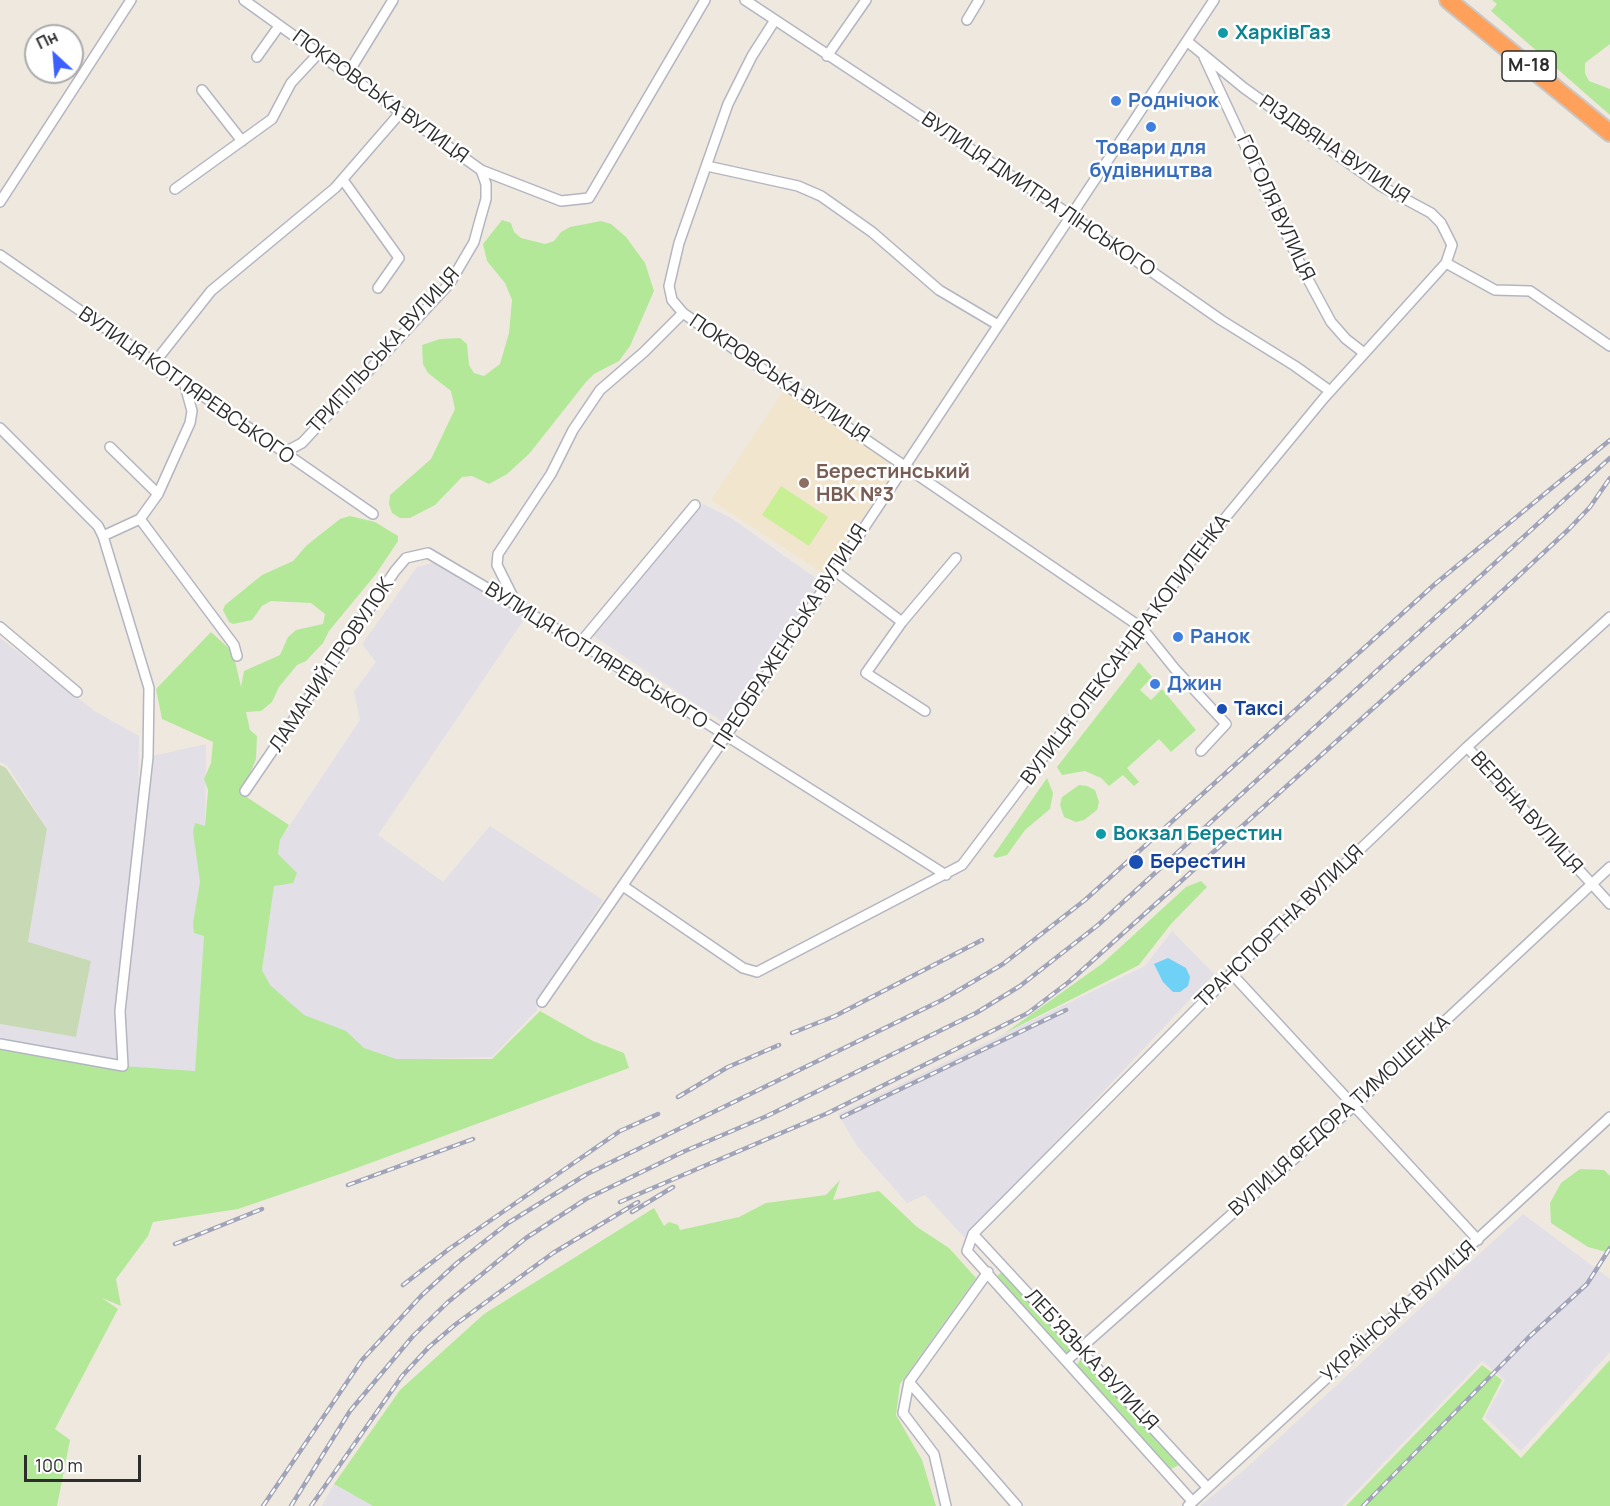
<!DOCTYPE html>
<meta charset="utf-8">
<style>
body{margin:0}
#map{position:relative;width:1610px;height:1506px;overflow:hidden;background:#efe8df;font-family:Manrope,sans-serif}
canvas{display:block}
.north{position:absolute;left:24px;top:24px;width:60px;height:60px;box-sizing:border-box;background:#fff;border:2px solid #ababab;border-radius:50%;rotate:334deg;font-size:16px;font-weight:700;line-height:24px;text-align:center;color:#2d2d2d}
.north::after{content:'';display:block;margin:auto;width:21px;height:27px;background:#3c60ff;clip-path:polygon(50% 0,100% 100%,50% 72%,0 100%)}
.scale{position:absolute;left:24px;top:1455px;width:117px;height:27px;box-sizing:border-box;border:3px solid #2d2d2d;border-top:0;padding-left:8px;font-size:18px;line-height:21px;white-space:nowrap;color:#2d2d2d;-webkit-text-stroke:4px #fff;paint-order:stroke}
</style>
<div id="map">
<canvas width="1610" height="1506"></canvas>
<div class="north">Пн</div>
<div class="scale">100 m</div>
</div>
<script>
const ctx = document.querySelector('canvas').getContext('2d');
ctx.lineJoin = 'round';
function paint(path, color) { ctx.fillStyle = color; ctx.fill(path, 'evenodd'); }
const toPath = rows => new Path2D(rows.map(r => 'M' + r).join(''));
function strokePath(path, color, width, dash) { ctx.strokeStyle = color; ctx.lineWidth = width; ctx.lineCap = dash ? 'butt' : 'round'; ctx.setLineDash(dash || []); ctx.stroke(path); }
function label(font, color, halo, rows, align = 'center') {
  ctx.font = font + ' Manrope,sans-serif'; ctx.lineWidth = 5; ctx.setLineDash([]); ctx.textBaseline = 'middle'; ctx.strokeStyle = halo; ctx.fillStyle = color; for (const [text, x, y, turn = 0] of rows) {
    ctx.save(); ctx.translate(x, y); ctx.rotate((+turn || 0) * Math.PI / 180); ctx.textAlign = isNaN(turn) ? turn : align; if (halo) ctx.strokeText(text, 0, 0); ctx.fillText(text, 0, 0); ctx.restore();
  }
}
paint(toPath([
 [703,504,731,518,821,582,726,724,592,635],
 [436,562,527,615,378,835,443,882,490,826,603,900,537,1001,537,1010,492,1057,380,1060,281,1008,262,970,280,840,360,720,354,692,376,662,362,644,417,567],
 [0,638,96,712,139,736,138,823,148,757,206,744,204,946,195,1072,123,1066,0,1044,0,1024,76,1037,91,961,28,943,47,829,7,765,0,762],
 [1172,931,1214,974,965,1238,925,1195,907,1203,857,1146,838,1114,1145,966],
 [1523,1214,1610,1279,1610,1352,1521,1451,1485,1417,1505,1380,1482,1361,1342,1506,1200,1506,1244,1470],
 [334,1484,373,1506,322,1506]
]), '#e2dfe7');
paint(toPath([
 [785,388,898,466,824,574,711,500]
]), '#f1e5ce');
paint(toPath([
 [1492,0,1610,0,1610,44,1585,63,1585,73,1589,81,1610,89,1610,115,1491,11,1497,4],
 [502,220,511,223,514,232,521,238,545,244,554,241,561,232,570,227,601,221,611,224,626,237,645,263,654,291,630,346,619,361,594,374,586,382,529,454,507,474,489,484,472,476,462,477,435,505,410,518,400,518,392,513,389,504,390,495,431,459,455,409,451,391,428,373,423,364,422,345,440,339,460,338,467,344,469,365,474,373,484,376,500,364,509,333,512,300,505,283,487,261,483,244],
 [350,516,375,522,398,536,398,541,376,574,329,631,323,643,306,661,297,665,279,687,272,702,261,711,246,712,250,730,257,736,256,759,242,794,289,825,280,840,278,854,297,873,293,883,274,886,262,970,270,985,304,1015,346,1031,364,1048,396,1059,492,1059,540,1011,593,1041,624,1053,629,1068,343,1173,238,1209,153,1222,148,1236,116,1279,121,1306,102,1298,118,1309,55,1429,70,1440,57,1506,0,1506,0,1044,123,1066,195,1071,204,936,194,933,193,923,200,882,193,832,195,823,205,826,208,790,204,779,211,763,213,742,162,719,156,689,211,632,233,652,241,687,244,671,280,655,288,637,296,630,323,624,325,614,311,603,271,601,262,606,252,620,233,624,229,622,223,610,225,605,262,575,293,561,307,545,340,519],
 [1139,662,1152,677,1140,690,1151,700,1162,689,1196,730,1171,752,1159,739,1127,768,1139,782,1134,786,1123,775,1109,786,1101,778,1085,771,1062,775,1057,767],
 [1047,778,1053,793,1050,809,1025,830,1007,855,996,858,993,856],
 [1079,785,1087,786,1095,790,1099,802,1097,810,1084,820,1076,822,1064,817,1060,805,1062,797],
 [1201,881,1207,887,1171,924,1139,965,1005,1033,1103,963,1186,887],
 [1580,1169,1604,1170,1610,1176,1610,1253,1588,1247,1551,1223,1550,1203,1561,1183],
 [840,1180,833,1200,879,1191,917,1227,949,1248,976,1278,900,1384,896,1415,922,1460,936,1506,373,1506,334,1484,400,1390,484,1314,654,1208,664,1226,669,1222,678,1225,680,1230,739,1217,766,1203,826,1195],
 [1004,1270,1075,1349,1067,1355,996,1277],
 [1082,1357,1095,1369,1179,1465,1169,1470,1076,1366],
 [1610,1360,1610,1506,1346,1506,1482,1365,1502,1380,1482,1419,1521,1458]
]), '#b4e899');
paint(toPath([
 [0,765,6,768,47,829,28,942,91,961,76,1037,0,1024]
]), '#c7dab5');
paint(toPath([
 [781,486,828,517,809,546,762,515]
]), '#c9ef95');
paint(toPath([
 [1168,958,1186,968,1190,977,1188,986,1180,992,1173,992,1163,982,1154,964]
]), '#6ed1f5');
const street = toPath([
 [244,0,481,170,561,201,589,198,705,0],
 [745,0,1072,216,1221,320,1295,366,1330,391],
 [775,20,752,56,728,104,679,243,669,286,672,300,683,313,774,377,1142,628,1175,669,1226,724,1201,751],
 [967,20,979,0],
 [827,56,866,0],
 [257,57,279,26],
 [1204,57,1303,270,1331,322,1346,339,1364,353],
 [347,75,393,0],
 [202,90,242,141],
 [707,166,798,186,821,196,872,232,939,290,998,325],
 [343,180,399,258,378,288],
 [175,189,272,119,291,83,318,54],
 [0,202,131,0],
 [0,255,373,514],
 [1446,263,1495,290,1530,291,1610,346],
 [155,362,211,291,335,188,401,112],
 [0,428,98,526,103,536,149,688,148,757,120,1011,123,1066,0,1044],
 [110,447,158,494],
 [283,453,302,443,450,283,474,242,480,220,486,199,486,184,481,170],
 [140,519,234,645,237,656],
 [103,536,140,519,158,494,190,423,192,411,184,382],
 [835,571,902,622],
 [516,603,497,565,498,554,551,474,573,430,600,390,644,352,683,313],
 [0,627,77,692],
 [580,643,695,505],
 [925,711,866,673,902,622,956,558],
 [1467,747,1610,904],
 [245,791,395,571,406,558,428,553,580,643,946,875],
 [623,886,743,968,757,972,962,865,1207,540,1324,398,1446,263,1452,245,1441,223,1431,213,1381,186,1244,88,1188,42],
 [1231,973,1478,1240],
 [542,1002,726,736,1214,0],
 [973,1234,1207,1487],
 [1066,1361,1355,1105,1610,867],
 [909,1382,1017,1506],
 [1192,1501,967,1251,973,1234,1258,947,1467,747,1610,617],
 [946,1506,934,1454,903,1413,909,1382,988,1272],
 [1188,1506,1610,1117]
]);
const highway = toPath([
 [1448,0,1610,133]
]);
strokePath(street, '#b3b5c1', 12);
strokePath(highway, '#c8c8c8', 20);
strokePath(street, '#fff', 9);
strokePath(highway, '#ffa15a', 16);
const rail = toPath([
 [792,1033,835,1016,982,940],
 [678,1097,728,1067,779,1045],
 [842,1117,1066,1010],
 [348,1185,473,1139],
 [620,1202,828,1113,1028,1013,1070,981,1468,623,1569,529,1590,507,1610,478],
 [632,1212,673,1187],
 [175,1244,262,1209],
 [403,1285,449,1249,620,1131,658,1114],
 [263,1506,362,1360,422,1295,457,1263,508,1223,587,1174,942,1000,1003,964,1085,900,1435,584,1610,440],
 [291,1506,350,1411,413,1336,448,1302,526,1238,586,1199,685,1151,767,1116,976,1013,1020,986,1098,925,1610,458],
 [311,1506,402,1376,429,1347,456,1324,553,1253,638,1202],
 [1363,1506,1529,1337,1587,1284,1610,1248]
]);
strokePath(rail, '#a1a4b8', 4.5);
strokePath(rail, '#fff', 2, [7]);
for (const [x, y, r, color] of [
 [1223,33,6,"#0f9aa8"],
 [1116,101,6,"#3f7fe0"],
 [1151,127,6,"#3f7fe0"],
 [804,483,6,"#8d6e63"],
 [1178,637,6,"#3f7fe0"],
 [1155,684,6,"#3f7fe0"],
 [1222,709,6,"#1a4fb4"],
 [1101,834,6,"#0f9aa8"],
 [1136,862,8,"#1a4fb4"]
]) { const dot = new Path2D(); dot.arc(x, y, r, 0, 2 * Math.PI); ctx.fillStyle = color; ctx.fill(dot); strokePath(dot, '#fff', 2); }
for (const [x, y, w] of [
 [1529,66,54]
]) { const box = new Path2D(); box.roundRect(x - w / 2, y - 15, w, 30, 4.5); ctx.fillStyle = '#fff'; ctx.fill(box); strokePath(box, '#2d2d2d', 1.5); }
label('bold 18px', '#2d2d2d', null, [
 ["М-18",1529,66]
]);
label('bold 20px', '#0d838f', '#fff', [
 ["ХарківГаз",1235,33],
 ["Вокзал Берестин",1113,834]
], 'left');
label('20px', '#2d2d2d', '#fff', [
 ["ПОКРОВСЬКА ВУЛИЦЯ",380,97,36],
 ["РІЗДВЯНА ВУЛИЦЯ",1334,150,34],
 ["ВУЛИЦЯ ДМИТРА ЛІНСЬКОГО",1038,195,34],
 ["ГОГОЛЯ ВУЛИЦЯ",1275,208,65],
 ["ТРИПІЛЬСЬКА ВУЛИЦЯ",384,351,-48],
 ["ПОКРОВСЬКА ВУЛИЦЯ",779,379,34],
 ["ВУЛИЦЯ КОТЛЯРЕВСЬКОГО",186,386,35],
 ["ПРЕОБРАЖЕНСЬКА ВУЛИЦЯ",791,637,-57],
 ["ВУЛИЦЯ ОЛЕКСАНДРА КОПИЛЕНКА",1126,650,-53],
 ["ВУЛИЦЯ КОТЛЯРЕВСЬКОГО",596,656,32],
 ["ЛАМАНИЙ ПРОВУЛОК",332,665,-56],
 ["ВЕРБНА ВУЛИЦЯ",1526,813,48],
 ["ТРАНСПОРТНА ВУЛИЦЯ",1280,927,-44],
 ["ВУЛИЦЯ ФЕДОРА ТИМОШЕНКА",1340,1116,-42],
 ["УКРАЇНСЬКА ВУЛИЦЯ",1399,1312,-42],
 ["ЛЕБ'ЯЗЬКА ВУЛИЦЯ",1091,1360,47]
]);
label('bold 20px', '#366cbe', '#fff', [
 ["Роднічок",1128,101],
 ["Товари для",1151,148,"center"],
 ["будівництва",1151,171,"center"],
 ["Ранок",1190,637],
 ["Джин",1167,684]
], 'left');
label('bold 20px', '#785e54', '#fff', [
 ["Берестинський",816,472],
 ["НВК №3",816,495]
], 'left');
label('bold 20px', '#164399', '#fff', [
 ["Таксі",1234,709],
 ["Берестин",1150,862]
], 'left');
</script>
